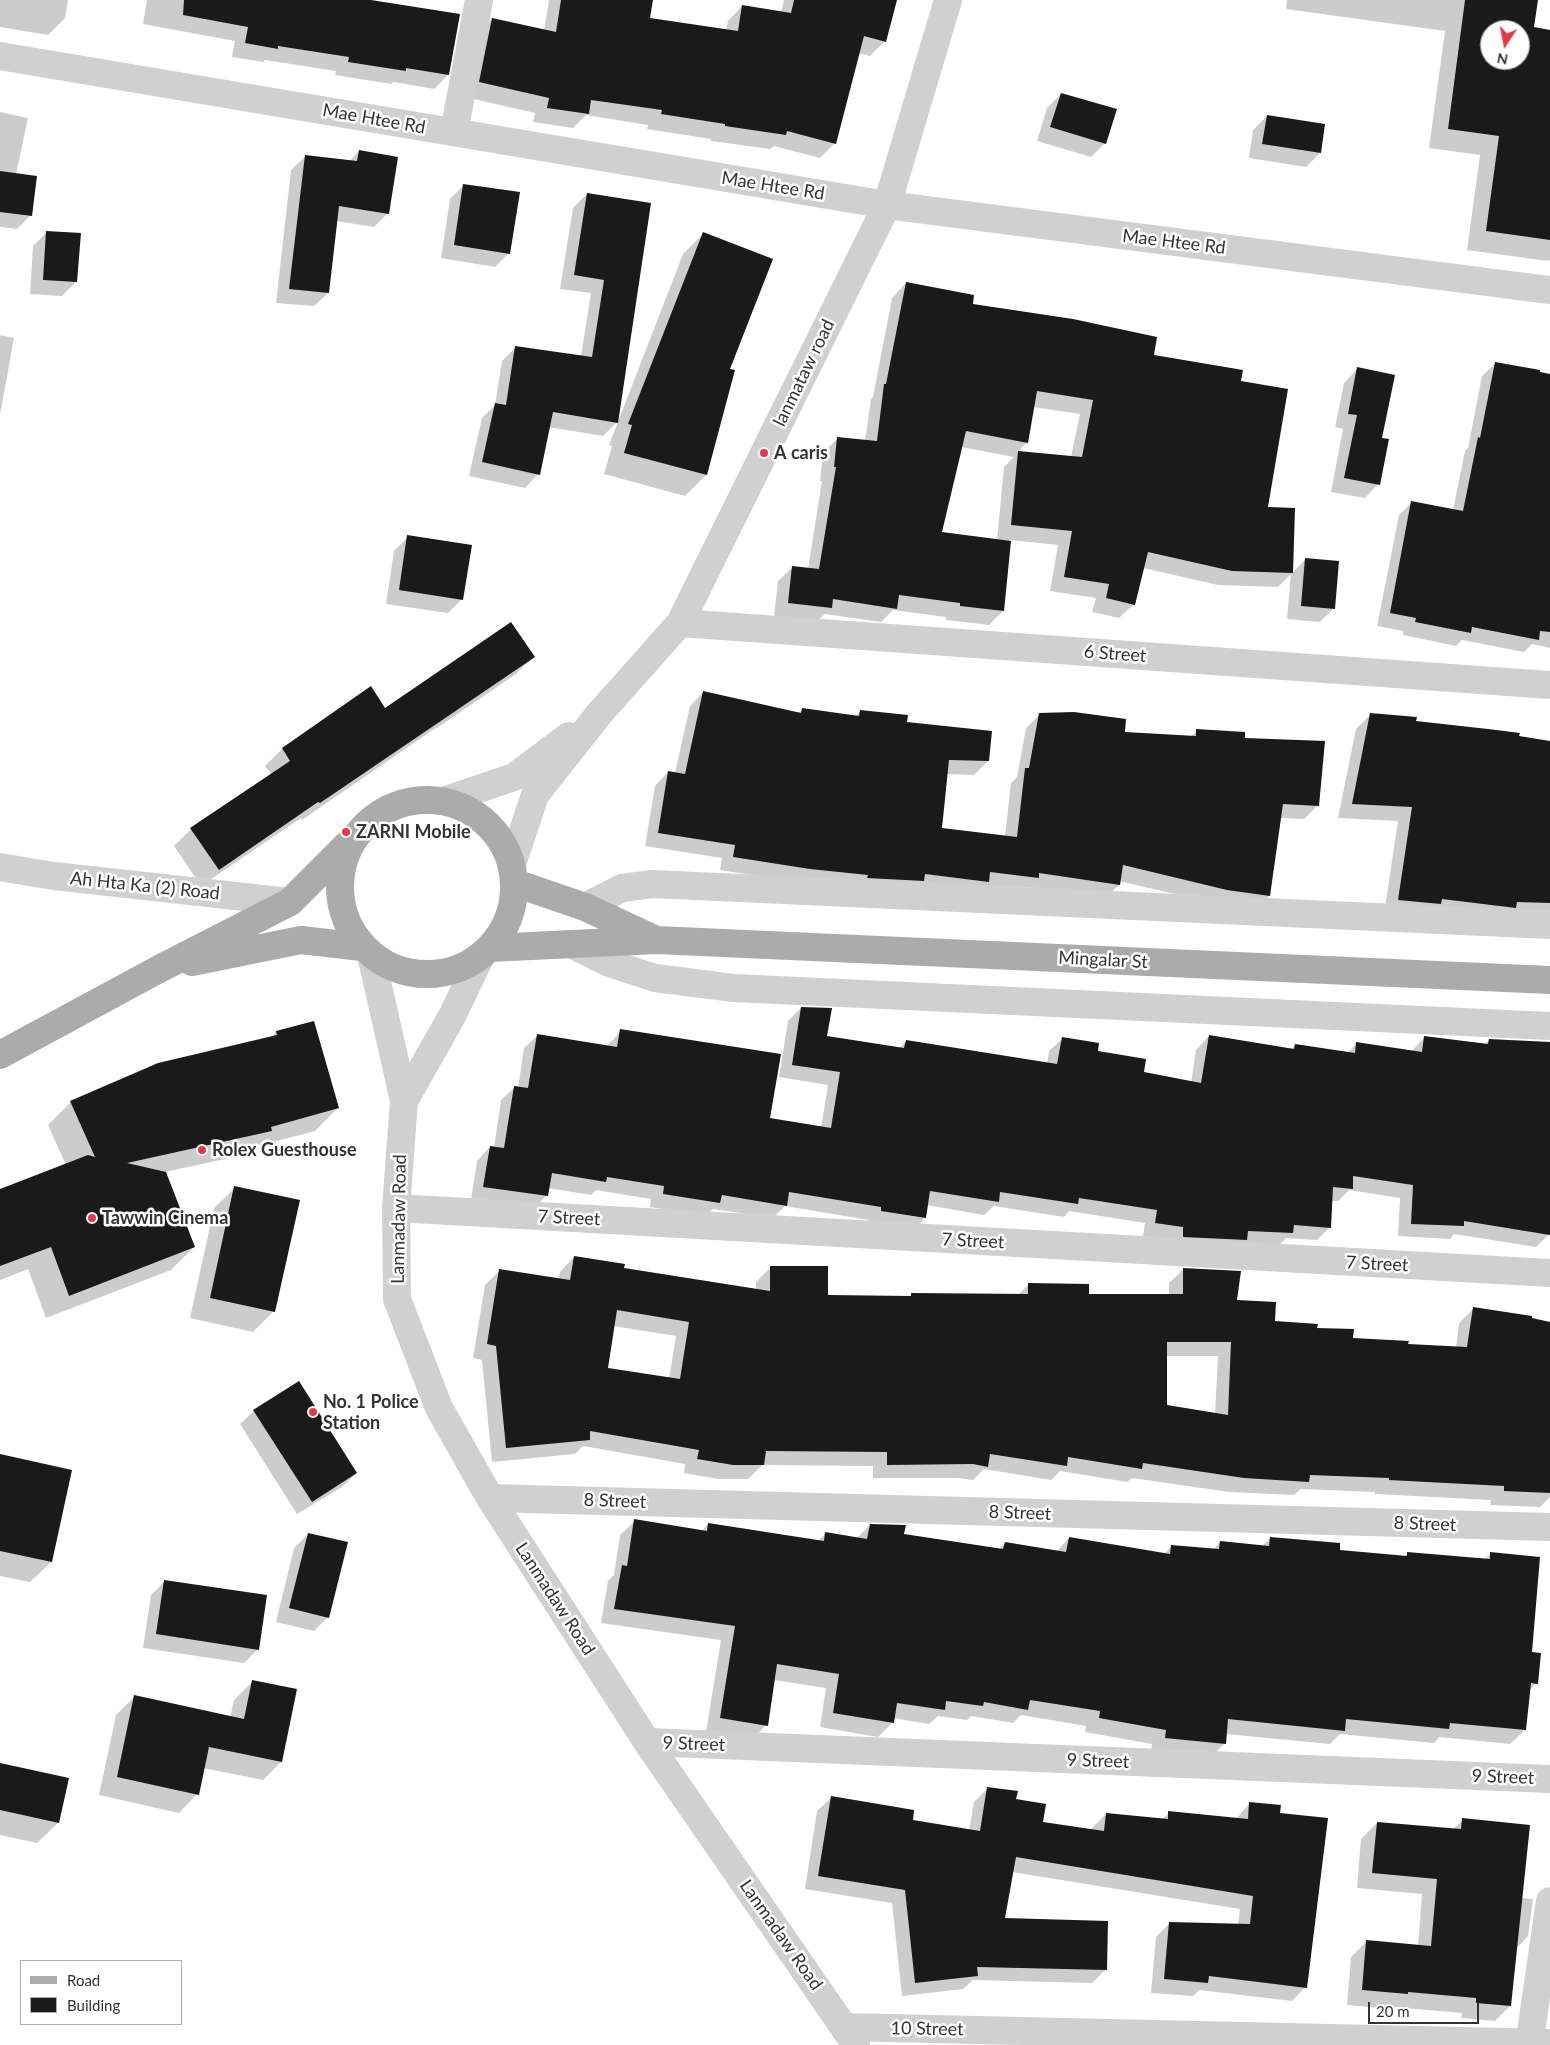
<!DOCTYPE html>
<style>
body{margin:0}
#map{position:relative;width:1550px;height:2045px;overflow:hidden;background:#fff;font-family:Lato,sans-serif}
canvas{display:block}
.legend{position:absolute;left:20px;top:1960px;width:162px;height:65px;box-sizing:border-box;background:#fff;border:1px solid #adadad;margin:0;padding:6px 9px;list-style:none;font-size:15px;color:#333}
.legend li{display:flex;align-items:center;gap:10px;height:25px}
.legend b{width:25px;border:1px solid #adadad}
.north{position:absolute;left:1480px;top:20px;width:50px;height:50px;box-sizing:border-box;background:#fff;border:1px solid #adadad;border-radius:50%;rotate:191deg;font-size:14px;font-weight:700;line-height:20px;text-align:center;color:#333}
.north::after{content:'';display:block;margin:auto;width:18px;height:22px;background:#e63946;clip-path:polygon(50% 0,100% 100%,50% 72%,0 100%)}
.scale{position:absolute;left:1368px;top:2002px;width:111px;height:22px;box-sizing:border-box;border:2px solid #333;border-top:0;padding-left:6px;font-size:15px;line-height:18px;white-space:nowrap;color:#333;-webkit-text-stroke:4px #fff;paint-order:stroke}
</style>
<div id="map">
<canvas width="1550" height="2045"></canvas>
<ul class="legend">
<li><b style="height:6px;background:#ababab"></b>Road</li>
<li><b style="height:14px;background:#1a1a1a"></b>Building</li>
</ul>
<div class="north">N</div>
<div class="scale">20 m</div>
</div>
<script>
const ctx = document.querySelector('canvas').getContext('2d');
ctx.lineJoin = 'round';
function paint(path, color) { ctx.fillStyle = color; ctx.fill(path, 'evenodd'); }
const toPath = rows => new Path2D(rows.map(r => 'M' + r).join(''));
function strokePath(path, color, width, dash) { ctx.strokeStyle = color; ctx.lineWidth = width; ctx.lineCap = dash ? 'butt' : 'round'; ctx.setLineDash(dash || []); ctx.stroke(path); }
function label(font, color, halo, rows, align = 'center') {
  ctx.font = font + ' Lato,sans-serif'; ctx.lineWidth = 5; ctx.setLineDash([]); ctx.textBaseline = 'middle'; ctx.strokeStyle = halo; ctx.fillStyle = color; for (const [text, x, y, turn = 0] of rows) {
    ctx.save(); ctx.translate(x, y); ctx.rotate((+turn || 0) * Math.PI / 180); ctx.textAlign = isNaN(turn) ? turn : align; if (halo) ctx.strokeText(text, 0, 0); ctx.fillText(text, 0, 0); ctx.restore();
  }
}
paint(toPath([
 [0,0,68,0,65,18,48,35,0,27],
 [147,0,362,0,448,75,434,89,394,82,391,84,335,75,336,71,265,60,263,62,232,57,235,41,143,24],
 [549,0,651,0,649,19,726,31,728,21,742,6,781,13,784,0,896,0,885,41,870,56,858,53,835,143,820,158,774,146,770,149,711,141,711,139,647,129,648,125,586,115,573,128,533,122,535,113,465,97,477,34,492,19,544,31],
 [1287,0,1536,0,1533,28,1550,31,1550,260,1548,261,1467,250,1480,155,1429,148,1445,31,1286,9],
 [1490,30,1520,30,1520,60,1490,60],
 [1061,94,1105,143,1091,157,1037,141,1047,108],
 [0,112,28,118,16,174,31,215,17,229,0,227],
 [1267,116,1320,153,1306,167,1249,158,1253,130],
 [359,151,388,213,374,227,336,221,328,293,314,306,276,303,291,170,305,157,349,162],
 [464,185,509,253,495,267,441,258,450,199],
 [587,194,650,204,617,422,603,436,548,427,538,474,525,488,469,476,482,418,495,405,502,361,516,347,581,356,591,293,560,289,573,208],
 [47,232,76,282,62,296,30,294,33,246],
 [703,234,728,370,734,371,706,475,685,496,604,474,612,446,609,445,683,254],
 [906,283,971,305,1240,382,1266,508,1292,573,1305,560,1334,608,1320,622,1287,619,1291,574,1278,587,1218,585,1143,568,1134,604,1119,618,1092,612,1096,598,1050,591,1058,545,1010,540,1003,611,989,625,946,620,946,617,893,610,881,622,825,614,816,622,774,617,778,581,793,567,808,569,822,481,820,481,823,453,837,439,865,441,871,399,873,397,892,298],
 [1033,407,1080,414,1071,457,1017,453,1027,442],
 [961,447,1014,457,1004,467,997,540,941,533],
 [0,335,14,338,0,415],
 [1496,363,1550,375,1550,648,1532,644,1524,652,1462,640,1456,646,1403,635,1403,631,1377,626,1399,515,1412,502,1453,510,1465,451,1468,448,1482,376],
 [1357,369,1381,439,1378,484,1365,498,1331,492,1343,429,1335,427,1344,383],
 [408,537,462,599,448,613,386,604,394,551],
 [533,657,516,674,437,728,437,727,302,820,301,818,201,886,174,846,191,829,272,775,265,766,282,749,371,688,385,709],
 [703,692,798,713,802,710,855,717,860,711,906,723,988,761,974,775,947,774,941,829,1005,836,1011,783,1017,777,1026,728,1040,714,1123,733,1190,737,1197,731,1244,739,1318,805,1304,819,1280,818,1269,896,1255,909,1213,903,1119,881,1119,885,1105,898,1028,887,1024,891,796,882,720,870,722,858,645,846,655,786,668,772,675,773,690,706],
 [1371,714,1550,742,1550,918,1384,914,1398,821,1338,818,1356,729],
 [801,1008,826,1037,899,1049,906,1041,1047,1064,1049,1051,1063,1038,1142,1073,1191,1083,1196,1050,1209,1036,1291,1049,1295,1046,1347,1053,1357,1043,1411,1052,1425,1037,1485,1044,1489,1040,1550,1044,1549,1234,1536,1247,1454,1234,1450,1239,1398,1236,1400,1198,1349,1190,1338,1201,1331,1201,1330,1227,1317,1240,1286,1238,1279,1245,1170,1240,1143,1236,1145,1223,1069,1211,1064,1217,994,1206,984,1215,927,1205,925,1218,912,1231,868,1224,869,1220,785,1206,773,1218,713,1209,706,1216,650,1207,651,1199,596,1190,591,1195,548,1188,547,1195,534,1208,471,1200,477,1161,490,1147,494,1148,501,1100,515,1087,518,1088,524,1048,538,1035,607,1046,621,1031,768,1119,821,1128,828,1085,779,1077,788,1021],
 [313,1022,338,1108,315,1131,254,1147,248,1154,165,1172,194,1247,171,1270,46,1318,28,1269,0,1280,0,1190,66,1165,48,1125,71,1102,271,1038,276,1032],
 [235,1188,274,1311,253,1332,190,1318,214,1208],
 [574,1257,623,1269,756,1290,756,1282,771,1267,827,1297,909,1297,912,1294,1018,1295,1029,1284,1087,1296,1169,1296,1169,1283,1184,1269,1235,1301,1274,1322,1316,1329,1352,1339,1407,1346,1456,1348,1459,1323,1474,1308,1550,1323,1550,1497,1540,1507,1490,1505,1491,1500,1375,1494,1375,1492,1301,1489,1294,1495,1229,1492,1132,1478,1127,1482,1060,1471,1051,1480,984,1469,973,1480,958,1478,873,1478,873,1466,762,1465,748,1479,718,1479,684,1473,685,1464,583,1446,575,1454,492,1462,482,1360,473,1358,485,1285,500,1270,559,1280,560,1272],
 [613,1326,676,1336,669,1379,606,1369],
 [1165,1356,1218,1356,1215,1414,1166,1406],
 [254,1411,356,1473,342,1487,297,1514,240,1424],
 [0,1455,71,1471,51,1562,30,1582,0,1576],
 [635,1521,701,1532,708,1524,818,1541,826,1533,857,1538,870,1525,903,1535,998,1550,1005,1543,1056,1552,1069,1538,1164,1554,1172,1546,1213,1550,1220,1542,1262,1546,1271,1538,1338,1551,1404,1557,1408,1553,1484,1560,1491,1553,1531,1653,1536,1683,1529,1691,1525,1730,1510,1744,1439,1737,1434,1743,1340,1734,1330,1744,1226,1734,1225,1743,1210,1758,1151,1752,1152,1744,1085,1732,1086,1726,1021,1715,1013,1723,971,1716,967,1720,938,1716,929,1724,893,1718,893,1722,878,1737,820,1727,826,1688,774,1680,766,1725,752,1740,706,1732,721,1640,601,1623,608,1581,614,1575,620,1535],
 [308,1534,328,1617,314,1631,276,1622,294,1548],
 [165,1581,258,1649,244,1663,143,1648,151,1595],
 [253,1681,281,1762,263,1780,203,1768,197,1794,179,1813,99,1795,116,1715,134,1697,230,1718,234,1700],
 [0,1764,58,1823,37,1843,0,1835],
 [988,1788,1015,1800,1041,1823,1092,1831,1092,1828,1106,1814,1162,1819,1169,1813,1236,1819,1250,1803,1279,1814,1305,1987,1292,2001,1199,1990,1193,1996,1151,1993,1156,1937,1169,1924,1238,1925,1240,1909,1012,1872,1004,1919,1106,1969,1092,1983,973,1980,963,1989,902,1996,892,1903,805,1889,817,1811,831,1798,911,1821,969,1831,974,1802],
 [1463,1820,1522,1898,1533,1899,1528,1936,1516,1949,1510,2006,1495,2021,1461,2018,1462,2013,1393,2007,1391,2009,1347,2005,1351,1957,1367,1941,1418,1946,1422,1894,1357,1888,1361,1839,1377,1823,1453,1829]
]), '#0003');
paint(toPath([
 [184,0,371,0,460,14,449,75,406,68,406,71,348,62,349,57,278,46,278,49,245,43,248,27,183,15],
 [561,0,653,0,650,18,738,31,742,5,791,13,794,0,897,0,886,42,864,36,836,144,787,131,786,135,725,126,725,124,661,114,662,110,591,100,589,114,547,108,549,98,479,82,492,18,556,32],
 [1465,0,1538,0,1534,27,1550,30,1550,240,1486,231,1499,136,1448,129],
 [1490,30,1520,30,1520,60,1490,60],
 [1061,93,1117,109,1106,144,1050,127],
 [1267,115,1325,124,1321,153,1262,144],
 [359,150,398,157,389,214,339,206,329,293,289,289,305,155,357,161],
 [0,171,37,176,32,216,0,212],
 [463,184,520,192,510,254,454,245],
 [587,193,651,203,618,423,553,412,540,475,482,462,495,403,506,405,515,346,592,357,604,280,574,275],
 [46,231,81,233,77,282,43,280],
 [703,232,773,259,730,369,735,370,707,475,624,453,632,425,628,424],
 [906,282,974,295,973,304,1073,319,1157,337,1154,355,1243,370,1241,381,1288,389,1268,507,1295,508,1293,573,1232,571,1148,552,1135,605,1106,598,1109,584,1064,577,1072,531,1011,525,1018,451,1082,457,1093,400,1037,391,1028,443,966,431,942,532,1011,541,1004,611,960,606,960,603,899,595,897,609,833,599,832,608,788,603,792,566,819,569,836,467,834,467,837,437,877,441,884,384,886,384],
 [1495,362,1540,370,1540,372,1550,374,1550,632,1540,631,1539,640,1472,627,1471,633,1415,622,1416,618,1390,613,1411,501,1463,511,1478,437,1480,438],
 [1357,367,1395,375,1382,438,1389,439,1380,485,1344,478,1357,415,1348,414],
 [407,535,472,545,463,600,399,590],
 [1305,558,1339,561,1335,609,1301,606],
 [511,622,535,657,320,803,318,802,219,870,190,828,290,761,282,748,371,686,385,708],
 [703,691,801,713,802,708,859,716,860,710,908,715,907,722,992,731,989,761,949,760,942,828,1017,837,1025,768,1029,768,1039,713,1074,712,1126,719,1125,732,1196,736,1196,729,1245,732,1245,738,1325,741,1319,806,1283,804,1270,896,1227,890,1123,865,1120,885,1039,873,1039,878,990,872,989,882,925,874,924,881,867,878,868,875,810,869,733,857,735,845,658,833,668,771,685,774],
 [1370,713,1417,717,1416,721,1488,729,1520,733,1519,736,1550,741,1550,903,1517,902,1516,908,1442,899,1441,904,1398,900,1412,807,1352,804],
 [801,1007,832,1008,827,1036,904,1048,906,1040,1057,1064,1062,1037,1099,1043,1098,1051,1146,1059,1144,1072,1201,1083,1209,1035,1294,1049,1295,1044,1355,1053,1356,1042,1422,1052,1424,1036,1488,1044,1489,1039,1550,1042,1550,1235,1464,1221,1464,1226,1411,1224,1413,1185,1353,1176,1353,1189,1333,1187,1331,1228,1294,1225,1293,1233,1248,1231,1247,1240,1183,1237,1183,1227,1155,1223,1157,1210,1079,1198,1078,1204,1000,1192,999,1202,930,1191,926,1218,881,1211,881,1207,789,1192,787,1206,722,1195,720,1203,663,1194,664,1186,607,1177,606,1182,552,1173,548,1196,483,1187,490,1146,504,1148,514,1086,528,1088,537,1034,617,1047,620,1029,781,1054,770,1118,831,1128,840,1072,792,1065],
 [314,1021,339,1108,271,1127,272,1131,127,1163,166,1172,195,1247,69,1296,51,1247,0,1266,0,1189,88,1155,95,1157,70,1101,158,1063,277,1035,276,1031],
 [234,1186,300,1200,275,1312,210,1298],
 [574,1256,625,1264,624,1268,770,1291,770,1266,828,1266,828,1295,911,1296,911,1293,1028,1294,1028,1283,1089,1284,1089,1294,1183,1294,1183,1268,1241,1271,1237,1300,1276,1302,1275,1321,1318,1324,1317,1328,1354,1329,1353,1338,1409,1341,1408,1344,1467,1347,1473,1307,1532,1316,1532,1318,1550,1322,1550,1493,1504,1491,1504,1486,1389,1480,1389,1478,1310,1475,1309,1482,1244,1478,1143,1463,1142,1469,1068,1457,1067,1466,990,1454,988,1467,973,1464,887,1465,887,1452,766,1451,764,1465,733,1465,697,1459,699,1450,590,1431,590,1440,506,1448,496,1346,487,1344,499,1269,570,1280],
 [617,1310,689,1322,680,1379,608,1368],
 [1167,1342,1231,1342,1228,1415,1167,1405],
 [299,1381,357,1473,312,1502,253,1410],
 [0,1454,72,1470,52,1562,0,1551],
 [634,1519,707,1531,708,1523,824,1541,825,1532,867,1539,870,1524,906,1525,904,1534,1003,1549,1005,1542,1066,1552,1069,1537,1170,1554,1171,1545,1219,1549,1220,1541,1269,1546,1270,1537,1340,1543,1340,1550,1407,1556,1407,1552,1490,1559,1490,1552,1540,1557,1532,1652,1541,1653,1538,1684,1531,1683,1526,1730,1450,1723,1449,1729,1346,1719,1345,1731,1228,1719,1226,1744,1165,1738,1166,1730,1099,1718,1100,1711,1030,1700,1028,1710,984,1702,983,1706,946,1701,945,1710,897,1703,894,1723,833,1713,839,1674,777,1664,768,1726,720,1718,735,1626,614,1609,622,1565,627,1566],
 [308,1533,348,1542,329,1618,289,1608],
 [164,1580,267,1595,259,1650,156,1634],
 [252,1680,297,1689,282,1762,209,1747,199,1795,117,1777,134,1695,244,1719],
 [0,1763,69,1778,59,1823,0,1810],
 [987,1787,1018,1791,1016,1799,1046,1804,1043,1822,1104,1831,1106,1813,1168,1819,1168,1811,1248,1819,1249,1802,1281,1805,1280,1813,1328,1818,1307,1988,1209,1976,1208,1983,1164,1979,1169,1922,1250,1924,1253,1896,1016,1857,1005,1918,1108,1921,1107,1970,977,1967,978,1976,915,1983,905,1890,818,1876,831,1796,914,1810,913,1820,980,1831],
 [1462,1818,1530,1825,1511,2006,1476,2003,1476,1998,1408,1992,1408,1994,1362,1990,1366,1940,1431,1946,1437,1879,1372,1873,1377,1822,1461,1829]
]), '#1a1a1a');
strokePath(toPath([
 [454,132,479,0],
 [680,623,1550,685],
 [446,800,514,777,569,736],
 [512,864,535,795,599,714,680,623,887,205,948,0],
 [0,867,54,876,290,902],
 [585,907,622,888,652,884,1550,925],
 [571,944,609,963,655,978,734,988,1550,1026],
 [396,1208,1550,1273],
 [490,1498,1550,1527],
 [647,1742,1550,1779],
 [844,2027,1550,2043],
 [1529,2045,1550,1901]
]), '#d0d0d0', 28);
strokePath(toPath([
 [0,56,887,205,1550,290],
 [371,955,404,1101,396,1208,397,1299,439,1408,490,1498,647,1742,856,2045],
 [404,1101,452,1016,481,956]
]), '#d0d0d0', 28);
strokePath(toPath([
 '340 887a87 87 0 1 1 174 0a87 87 0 1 1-174 0Z',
 [515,883,585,907,652,938],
 [490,948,656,940,1550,980],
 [192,962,301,940,362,947],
 [0,1055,161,968,290,902,347,845]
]), '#ababab', 28);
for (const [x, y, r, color] of [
 [764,453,5,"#e63946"],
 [346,832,5,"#e63946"],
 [202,1150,5,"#e63946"],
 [92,1218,5,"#e63946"],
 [313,1412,5,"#e63946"]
]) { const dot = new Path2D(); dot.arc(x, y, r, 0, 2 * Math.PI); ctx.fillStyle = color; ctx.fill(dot); strokePath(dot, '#fff', 2); }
label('18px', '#333', '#fff', [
 ["Mae Htee Rd",374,119,10],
 ["Mae Htee Rd",773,186,9],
 ["Mae Htee Rd",1174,242,7],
 ["lanmataw road",804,373,-64],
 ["6 Street",1115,654,4],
 ["Ah Hta Ka (2) Road",145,886,6],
 ["Mingalar St",1103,960,3],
 ["7 Street",569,1218,3],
 ["Lanmadaw Road",399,1219,-89],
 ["7 Street",973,1241,3],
 ["7 Street",1377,1264,3],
 ["8 Street",615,1501,2],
 ["8 Street",1020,1513,2],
 ["8 Street",1425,1524,2],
 ["Lanmadaw Road",555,1599,57],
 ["9 Street",694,1744,2],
 ["9 Street",1098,1761,2],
 ["9 Street",1503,1777,2],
 ["Lanmadaw Road",781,1935,55],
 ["10 Street",927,2029,1]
]);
label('bold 18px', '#333', '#fff', [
 ["A caris",774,453],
 ["ZARNI Mobile",356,832],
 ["Rolex Guesthouse",212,1150],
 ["Tawwin Cinema",102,1218],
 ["No. 1 Police",323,1402],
 ["Station",323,1423]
], 'left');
</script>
